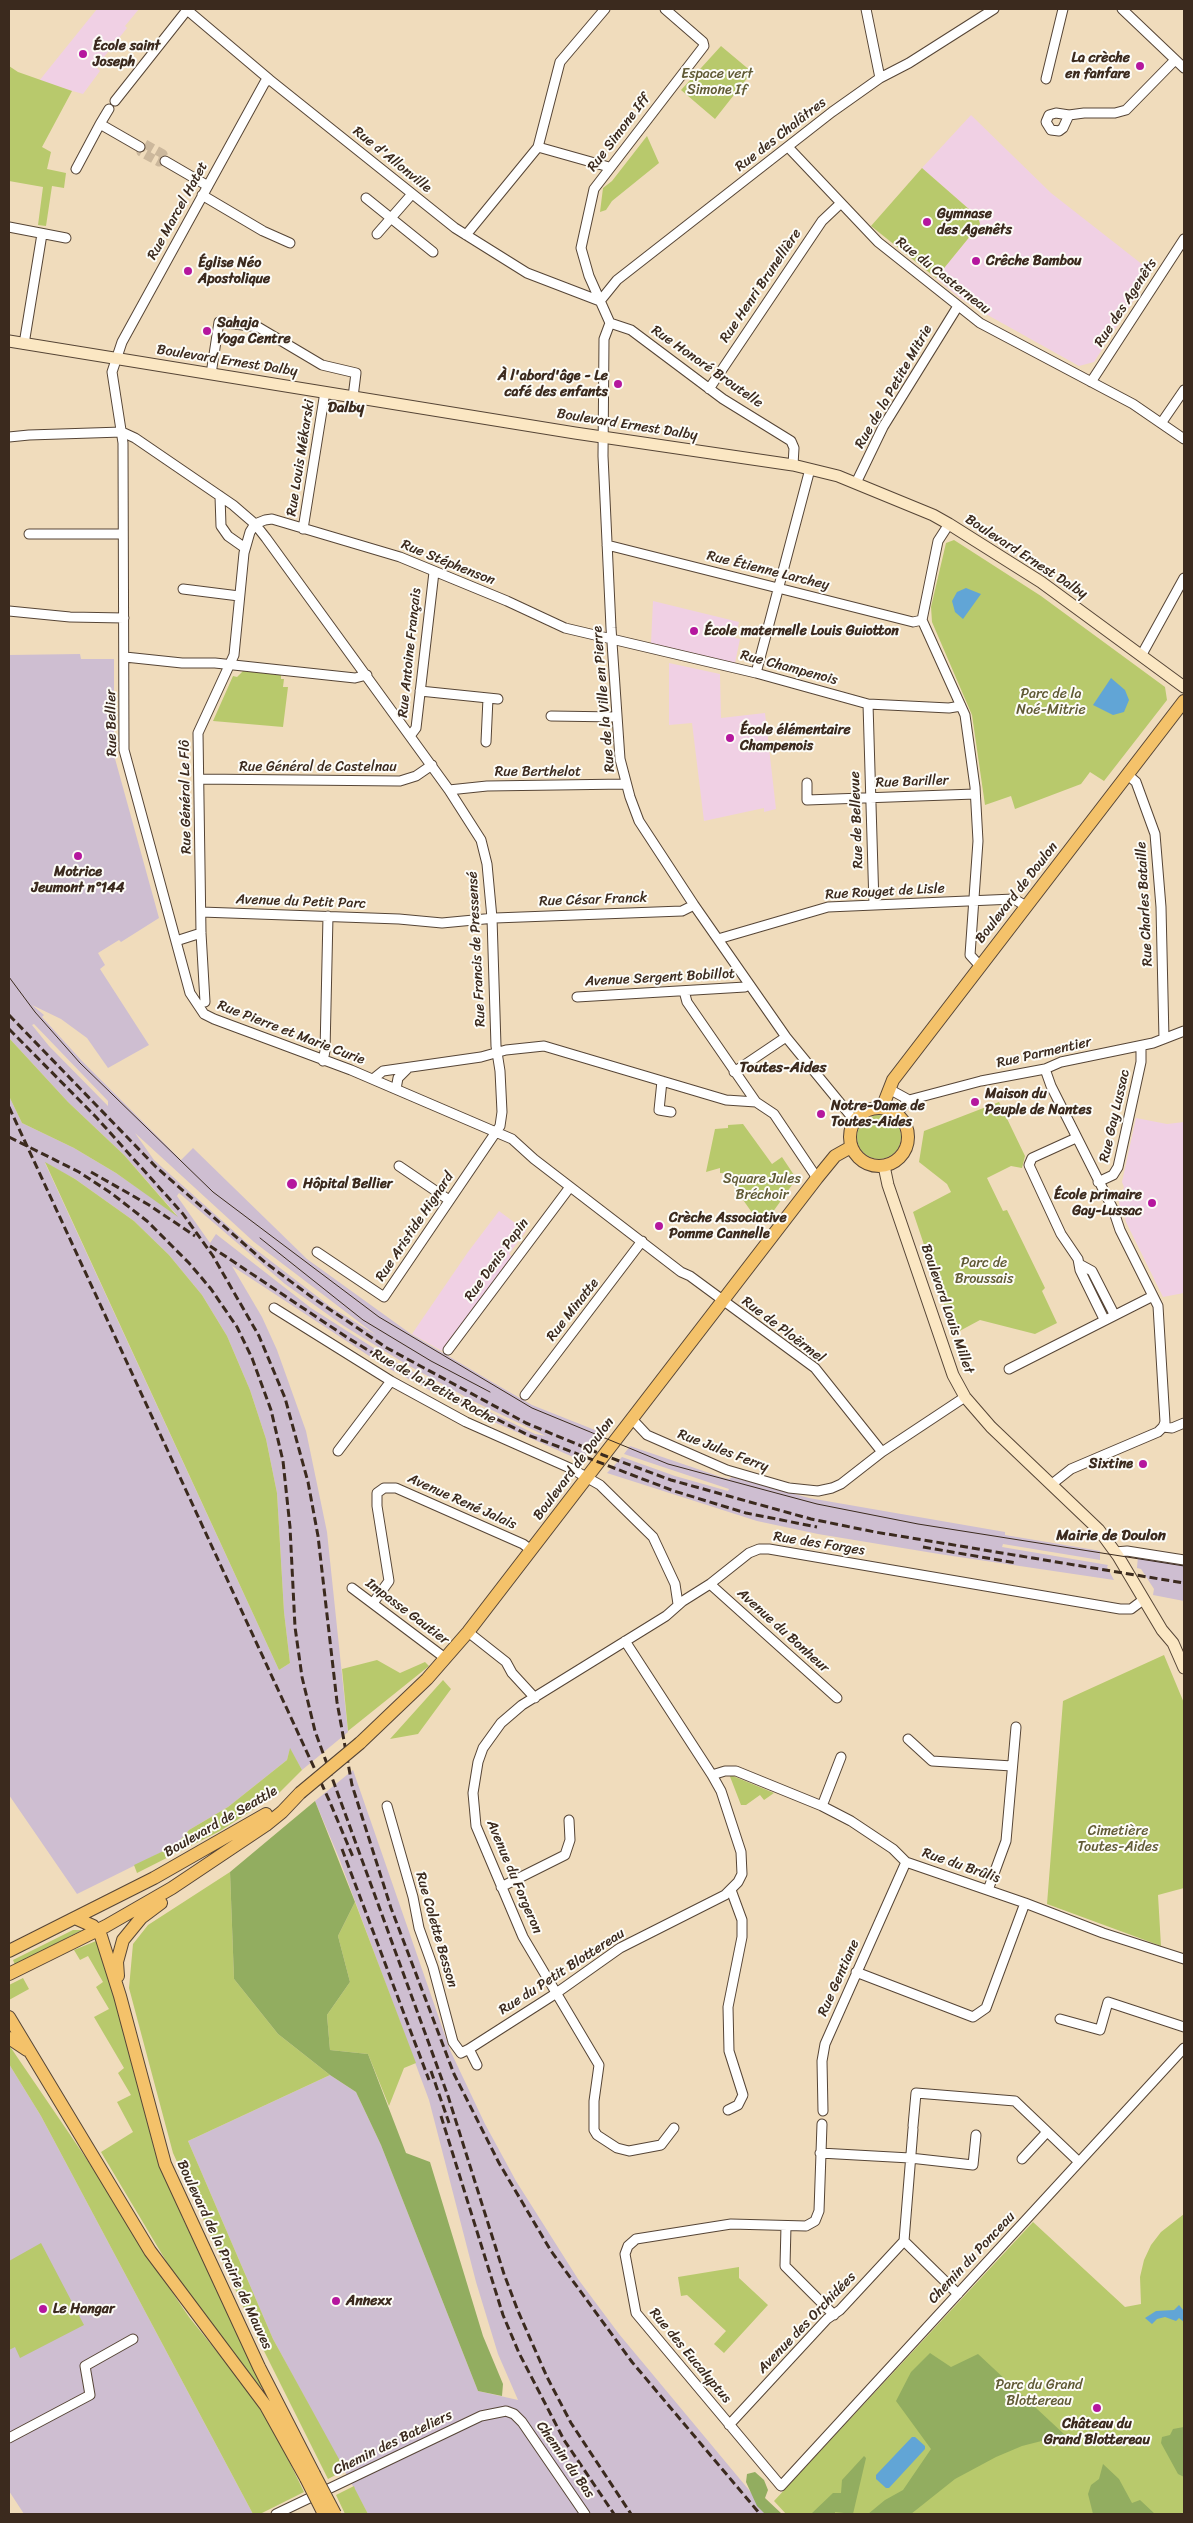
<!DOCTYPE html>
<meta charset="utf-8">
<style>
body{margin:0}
#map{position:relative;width:1193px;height:2523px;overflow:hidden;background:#f0dcbc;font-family:Sriracha,sans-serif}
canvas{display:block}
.frame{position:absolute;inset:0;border:10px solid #3b2a1e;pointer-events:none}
</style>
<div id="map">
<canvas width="1193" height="2523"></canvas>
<div class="frame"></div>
</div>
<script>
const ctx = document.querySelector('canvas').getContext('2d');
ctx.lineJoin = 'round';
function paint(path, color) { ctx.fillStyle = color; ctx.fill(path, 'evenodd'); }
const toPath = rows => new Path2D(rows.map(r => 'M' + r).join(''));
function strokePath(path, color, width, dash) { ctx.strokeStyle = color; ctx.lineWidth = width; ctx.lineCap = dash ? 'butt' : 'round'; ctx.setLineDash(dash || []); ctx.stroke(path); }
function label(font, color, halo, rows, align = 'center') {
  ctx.font = font + ' Sriracha,sans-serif'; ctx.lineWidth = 4; ctx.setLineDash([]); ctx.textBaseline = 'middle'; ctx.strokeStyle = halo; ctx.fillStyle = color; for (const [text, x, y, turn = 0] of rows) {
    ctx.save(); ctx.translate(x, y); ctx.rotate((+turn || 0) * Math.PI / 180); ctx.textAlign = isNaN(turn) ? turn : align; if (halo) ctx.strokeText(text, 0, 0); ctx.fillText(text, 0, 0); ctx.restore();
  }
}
paint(toPath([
 [97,9,139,9,125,26,127,28,96,67,100,71,83,94,39,81],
 [971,115,1051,193,1152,272,1094,362,1079,366,984,313,960,298,936,278,980,224,978,217,922,168],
 [653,601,739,622,735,638,740,639,735,663,651,643],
 [669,663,720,674,721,718,765,713,776,809,764,812,764,808,704,821,692,723,669,725],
 [1136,1118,1167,1124,1184,1122,1184,1293,1163,1297,1126,1222,1124,1211,1120,1208,1118,1197,1121,1196,1124,1187,1122,1182],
 [499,1211,526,1231,509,1254,513,1258,442,1351,412,1334,468,1252]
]), '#f0d0e4');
paint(toPath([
 [80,654,81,659,114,659,114,755,159,918,121,942,119,940,98,953,105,965,100,969,149,1045,108,1068,87,1038,61,1019,32,1005,44,1015,42,1017,82,1061,181,1160,193,1148,307,1259,411,1334,492,1382,532,1405,600,1432,582,1461,467,1410,386,1367,232,1266,262,1317,277,1350,306,1431,327,1532,348,1732,302,1770,290,1749,287,1760,228,1807,189,1830,176,1845,77,1894,9,1795,9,1096,22,1123,74,1148,116,1173,177,1215,124,1155,68,1102,9,1038,9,655],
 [34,1024,108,1101,108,1106,49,1046,32,1025],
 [135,1133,254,1242,376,1335,331,1307,246,1242,154,1160],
 [45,1163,75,1179,134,1221,169,1255,202,1295,227,1336,250,1390,266,1439,277,1493,284,1612,290,1663,279,1670],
 [179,1193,285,1284,344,1326,404,1363,473,1401,546,1436,535,1434,455,1395,402,1366,311,1308,216,1234,210,1243,177,1196],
 [630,1446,721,1477,729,1479,732,1477,809,1498,1005,1532,1005,1535,1095,1550,1100,1551,1100,1560,1003,1544,1002,1547,1108,1565,1107,1567,1114,1580,939,1554,818,1534,757,1521,607,1473,622,1457,675,1476,728,1491,729,1489,624,1454],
 [1138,1556,1184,1563,1184,1601,1153,1595,1154,1589,1141,1569,1137,1568],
 [353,1770,450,2050,485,2124,516,2181,578,2279,619,2334,769,2514,368,2514,273,2339,188,2141,330,2075,356,2092,381,2145,478,2391,518,2400,498,2354,476,2282,429,2100,339,1858,315,1801],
 [9,2064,41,2116,253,2514,24,2514,9,2491]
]), '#cebed1');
paint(toPath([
 [721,46,752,72,715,119,681,90],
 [9,66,18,72,72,91,42,147,51,152,47,169,66,173,64,188,52,186,46,226,38,225,43,187,9,181],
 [647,136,659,163,612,201,606,210,600,212,603,188,612,181],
 [922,168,978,217,980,224,936,278,871,226],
 [954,540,1041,596,1165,687,1167,700,1104,781,1090,772,1081,784,1015,809,1011,796,985,805,972,715,932,622,931,607,946,543],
 [243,671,281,675,281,679,284,679,283,687,288,687,283,727,213,721,233,676,237,677],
 [9,1038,68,1102,124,1155,178,1217,116,1173,74,1148,22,1123,9,1096],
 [999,1102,1025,1156,1022,1168,1011,1166,987,1178,1003,1211,1007,1210,1045,1288,1042,1291,1057,1323,1035,1334,980,1320,954,1334,913,1212,951,1192,947,1184,919,1162,924,1131],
 '857 1137a22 22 0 1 1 44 0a22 22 0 1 1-44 0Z',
 [743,1124,772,1164,782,1157,794,1175,795,1180,792,1185,765,1223,753,1214,724,1173,720,1173,720,1168,706,1172,715,1129,728,1128,728,1125],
 [45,1162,75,1179,134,1221,169,1255,202,1295,227,1336,250,1390,266,1439,277,1493,284,1612,290,1663,279,1670],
 [1164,1655,1184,1703,1184,1888,1158,1895,1161,1946,1047,1904,1063,1701],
 [377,1660,400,1673,425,1662,429,1666,348,1731,342,1669],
 [443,1680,451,1689,418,1734,390,1739],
 [290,1748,302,1770,279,1793,220,1831,137,1873,134,1865,176,1845,189,1830,228,1807,287,1760],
 [729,1774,733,1776,774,1793,764,1800,760,1795,746,1805,741,1805],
 [230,1872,234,1979,278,2034,330,2075,188,2141,273,2339,345,2470,328,2479,257,2337,173,2153,129,1988,133,1944,148,1925],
 [355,1902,416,2063,404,2068,389,2106,368,2054,330,2050,327,2015,350,1982,338,1936],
 [73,1930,82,1930,15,1965,13,1960],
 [96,1941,103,1956,155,2152,183,2219,264,2386,261,2388,175,2276,101,2152,133,2132,117,2102,131,2095,118,2073,124,2068,94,2017,109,2009,96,1987,103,1982,88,1956,80,1960,74,1950],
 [23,1978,29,1989,9,2000,9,1985],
 [9,2045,92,2167,140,2245,189,2317,234,2373,272,2426,304,2492,260,2514,253,2514,41,2116,9,2064],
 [1184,2214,1184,2514,786,2514,774,2501,1033,2222,1125,2307,1141,2304,1140,2277,1144,2260,1151,2245,1161,2232],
 [41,2243,84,2325,20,2358,15,2347,9,2350,9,2261],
 [739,2267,739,2278,768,2305,724,2353,714,2344,726,2331,687,2295,681,2296,678,2277],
 [354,2486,355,2489,368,2514,345,2514,336,2495]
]), '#b8c96c');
paint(toPath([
 [315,1801,355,1902,338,1936,350,1982,327,2015,330,2050,368,2054,406,2153,430,2162,483,2336,503,2384,502,2396,478,2391,381,2145,356,2092,330,2075,278,2034,234,1979,230,1872],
 [930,2353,951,2367,978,2354,1065,2435,1022,2446,996,2457,955,2479,911,2514,868,2514,885,2500,903,2490,931,2449,896,2401,911,2372],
 [1184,2427,1184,2477,1178,2474,1161,2443,1162,2437,1170,2435,1173,2429],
 [864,2456,866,2458,853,2514,835,2512,835,2514,811,2514,833,2493,841,2493,842,2480],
 [1103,2464,1119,2479,1132,2503,1140,2500,1155,2514,1093,2514,1088,2494,1091,2485,1099,2479],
 [755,2472,764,2480,768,2490,765,2498,782,2514,765,2514,757,2506,746,2482,747,2474]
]), '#92ad60');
paint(toPath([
 [966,588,981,594,963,619,955,612,952,601,957,592],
 [1111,678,1125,690,1129,700,1124,712,1113,715,1093,705],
 [1179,2305,1184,2311,1184,2322,1179,2318,1176,2321,1165,2317,1157,2319,1152,2324,1145,2318,1156,2311,1174,2310],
 [912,2437,915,2437,925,2446,925,2449,889,2488,886,2488,876,2479,876,2475]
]), '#61a5d6');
strokePath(toPath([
 [145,144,163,154,165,161,159,162,141,152,140,147,145,144]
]), '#ccb89c', 9, [9, 4.5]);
const street = toPath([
 [186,9,270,80,455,228,527,273,600,301],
 [866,9,880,78],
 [1122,9,1184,68],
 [1046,79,1063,9],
 [270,80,265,82,122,342,112,372,123,443,124,750,190,993,204,1014,214,1019,351,1070,512,1139,534,1159,681,1272,690,1276,815,1368,882,1452],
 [115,101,187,10],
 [1069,115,1063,128,1059,131,1051,130,1046,122,1049,115,1056,113,1069,115,1084,113,1115,113,1126,110,1175,60],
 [100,124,109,109],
 [538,147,609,167],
 [788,147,878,242,980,323,1133,404,1184,439],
 [165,161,208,186],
 [76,169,100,124,140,147],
 [202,195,263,231,290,243],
 [366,198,433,252],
 [9,227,66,238],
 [377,234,412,194],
 [466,235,538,147,560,62,605,9],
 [600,301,617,280,832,112,880,78,909,63,994,9],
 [610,323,604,339,603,456,611,628,620,759,630,797,639,821,694,905,786,1037,855,1121],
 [610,323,589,276,581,248,594,189,704,46,703,42,665,9],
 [610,323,631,330,723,399,791,441,794,448,793,465],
 [24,344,42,234],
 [211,374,219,322,258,327,322,365,356,373,353,397],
 [1091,382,1184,239],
 [709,389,822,221,841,203],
 [1162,422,1184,390],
 [9,437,29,435,122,432,135,438,233,505,255,524,266,538,449,790,481,840,487,864,492,918,496,1046,500,1071,502,1112,500,1126,384,1297,317,1252],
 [856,483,883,427,958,306],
 [220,496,221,526,228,536,245,548],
 [949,524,938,541,922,620,965,715,975,787,978,841,970,955,980,966],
 [303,529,325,392],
 [29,534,123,534],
 [607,545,913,622,922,620],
 [183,589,239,596],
 [9,611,70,617,124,618],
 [1141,656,1184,578],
 [125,657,182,663,215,663,355,678,367,675],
 [756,673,810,469],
 [420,691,498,699],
 [868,704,874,905],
 [551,716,617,717],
 [410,736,416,728,434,572],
 [486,742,488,698],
 [1128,775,1136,782,1155,834,1161,907,1164,1039],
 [199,779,400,781,416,776,432,765],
 [807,783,807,800,975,794],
 [449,790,487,786,626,784],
 [201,912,399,919,442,923,495,918,682,911,694,905],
 [718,939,828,907,1014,899,1026,906],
 [176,941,201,933],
 [684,991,687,1002,756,1102],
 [577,997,745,987],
 [205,1002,201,933,198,733,234,655,244,553,250,532,255,524,265,520,272,519,400,557,507,601,565,628,756,673,868,704,949,708,961,706],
 [323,1061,325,1051,328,916],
 [1045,1069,1051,1086,1113,1209,1120,1230,1158,1306,1165,1422,1163,1427],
 [734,1072,786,1037],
 [373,1079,383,1071,481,1057,506,1050,544,1046,726,1100,756,1102,774,1114,817,1178],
 [662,1081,659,1110,671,1112],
 [396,1089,398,1078,407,1069],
 [889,1089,909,1100],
 [896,1114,909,1100,981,1081,1045,1069,1061,1062,1153,1043,1184,1031],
 [1076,1138,1032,1158,1029,1165,1061,1234,1078,1259,1080,1270,1104,1319],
 [399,1166,449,1200],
 [1098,1182,1113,1175,1118,1167,1141,1062,1141,1046],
 [1081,1265,1092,1271,1114,1314],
 [274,1308,391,1381,466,1422,572,1469,600,1485,653,1537,675,1584,678,1604],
 [448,1350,570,1187],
 [1009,1369,1153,1296],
 [525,1395,642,1241],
 [632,1419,647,1435,727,1470,789,1488,818,1491,832,1488,841,1484,882,1452,965,1397],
 [1163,1427,1172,1428,1184,1423],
 [338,1451,391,1381],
 [1052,1484,1071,1469,1158,1432,1163,1427],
 [1115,1552,1127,1551,1184,1560],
 [710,1584,837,1698],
 [352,1588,445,1658],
 [373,1603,389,1581,377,1506,377,1493,384,1488,396,1488,523,1544,531,1550],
 [468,1632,506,1662,512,1673,535,1698],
 [625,1641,712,1775,725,1771,736,1771,822,1806,851,1821,893,1849,906,1862,1025,1903,1103,1933,1184,1959],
 [908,1739,932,1761,1012,1766],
 [387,1806,413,1897,419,1928,433,1967,453,2042,461,2053,469,2049],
 [822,1806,841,1757],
 [501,1887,565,1855,570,1840,569,1820],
 [988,1890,1006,1841,1016,1727],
 [856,1972,973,2017,986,2008,1025,1903],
 [1060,2019,1100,2030,1108,2002,1184,2027],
 [477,2065,469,2049,555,1994,620,1948,725,1895,738,1882,742,1874,741,1852,721,1791,712,1775],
 [728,2110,738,2105,743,2095,729,2051,728,2007,742,1937,742,1920,731,1890],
 [823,2111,822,2061,825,2044,906,1862],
 [822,2124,819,2211,815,2221,806,2226,731,2224,636,2239,628,2246,625,2254,636,2313,781,2486,1184,2048],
 [913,2126,916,2093,1015,2101,1079,2162],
 [674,2128,661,2145,629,2151,617,2148,597,2135,594,2130,594,2101,599,2065,523,1937,476,1826,473,1793,478,1762,483,1748,501,1723,522,1705,666,1616,683,1601,710,1584,749,1553,759,1549,769,1549,1120,1609,1131,1609,1143,1600],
 [913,2129,904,2241,958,2294],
 [820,2153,910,2158,973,2165,976,2135],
 [1022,2159,1047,2132],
 [786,2226,785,2266,834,2315],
 [729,2425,827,2319,840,2310,904,2241],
 [9,2438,90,2395,85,2366,133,2339],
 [276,2514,481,2416,506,2411,514,2414,522,2422,585,2514]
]);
const secondary = toPath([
 [9,341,575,433,793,465,838,476,933,515,949,524,1041,582,1184,687],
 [884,1166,888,1185,953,1375,965,1397,991,1427,1099,1530,1118,1556,1162,1630,1173,1643,1184,1668]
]);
const primary = toPath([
 '850 1137a29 29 0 1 1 58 0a29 29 0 1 1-58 0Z',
 [882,1108,893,1080,1184,701],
 [360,1743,427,1679,468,1632,817,1178,835,1156,851,1147],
 [75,1918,93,1926,101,1936,120,1996,165,2164,259,2367,314,2474],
 [9,1951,154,1878,266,1814],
 [9,1974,106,1926,172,1888,266,1825,282,1812,300,1793],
 [118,1976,117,1962,123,1940,141,1918,161,1903],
 [9,2017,150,2251,266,2406,306,2478],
 [9,2038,27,2050]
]);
strokePath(street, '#564536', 11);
strokePath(secondary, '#564536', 13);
strokePath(primary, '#564536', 14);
strokePath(street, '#fff', 9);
strokePath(secondary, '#fbe7c3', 11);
strokePath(primary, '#f4c26a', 12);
strokePath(toPath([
 [9,977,35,1012,80,1063,213,1192,379,1317,532,1408,668,1464,817,1504,918,1524,1184,1566],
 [260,1238,363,1320,431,1361,490,1392]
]), '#3b2a1e', 1);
strokePath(toPath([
 [9,1015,156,1167,266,1263,313,1298,387,1348,526,1423,603,1455,671,1480,811,1519,875,1532,1184,1583],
 [9,1029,96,1117,183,1214,213,1256,259,1336,285,1398,308,1482,318,1536,337,1702,352,1785,391,1908,454,2074,499,2163,551,2251,632,2362,760,2514],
 [9,1107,329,1800,353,1857],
 [9,1137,79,1172,111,1193,147,1221,189,1263,211,1289,237,1327,252,1358,271,1410,283,1461,290,1527,295,1627,302,1677,315,1731,448,2096,504,2274,518,2311,547,2377,571,2423,631,2514],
 [91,1172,149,1205,195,1236],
 [210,1246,348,1338,404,1372,528,1435,674,1491,746,1513,817,1527],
 [923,1547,1016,1563],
 [342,1849,429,2080],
 [431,2071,449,2123],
 [441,2116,503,2315,519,2353,564,2440,614,2514]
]), '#3b2a1e', 3, [8, 4]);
const primaryBridge = toPath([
 [300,1793,360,1743],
 [314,2474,335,2514],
 [306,2478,324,2514]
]);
strokePath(primaryBridge, '#564536', 14, []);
strokePath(primaryBridge, '#f4c26a', 12);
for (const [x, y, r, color] of [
 [83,54,5,"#b5179e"],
 [1140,66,5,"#b5179e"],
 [927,222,5,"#b5179e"],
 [976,261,5,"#b5179e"],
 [188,271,5,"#b5179e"],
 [207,331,5,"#b5179e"],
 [618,384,5,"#b5179e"],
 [694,631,5,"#b5179e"],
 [730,738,5,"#b5179e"],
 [78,856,5,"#b5179e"],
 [975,1102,5,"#b5179e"],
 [821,1114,5,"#b5179e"],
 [292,1184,6,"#b5179e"],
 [1152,1203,5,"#b5179e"],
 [659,1226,5,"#b5179e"],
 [1143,1464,5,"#b5179e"],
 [336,2301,5,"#b5179e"],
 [43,2309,5,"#b5179e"],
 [1097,2408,5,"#b5179e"]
]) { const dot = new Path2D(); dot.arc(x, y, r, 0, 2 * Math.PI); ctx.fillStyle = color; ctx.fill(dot); strokePath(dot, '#fdfcf7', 2); }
label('bold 14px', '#3b2a1e', '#fdfcf7', [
 ["École saint",93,46],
 ["Joseph",93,62],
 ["La crèche",1130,58,"right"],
 ["en fanfare",1130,74,"right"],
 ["Gymnase",937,214],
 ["des Agenêts",937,230],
 ["Crêche Bambou",986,261],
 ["Église Néo",198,263],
 ["Apostolique",198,279],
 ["Sahaja",217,323],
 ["Yoga Centre",217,339],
 ["À l'abord'âge - Le",608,376,"right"],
 ["café des enfants",608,392,"right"],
 ["École maternelle Louis Guiotton",704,631],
 ["École élémentaire",740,730],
 ["Champenois",740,746],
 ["Motrice",78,872,"center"],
 ["Jeumont n°144",78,888,"center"],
 ["Maison du",985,1094],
 ["Peuple de Nantes",985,1110],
 ["Notre-Dame de",831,1106],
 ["Toutes-Aides",831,1122],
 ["Hôpital Bellier",303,1184],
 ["École primaire",1142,1195,"right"],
 ["Gay-Lussac",1142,1211,"right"],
 ["Crèche Associative",669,1218],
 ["Pomme Cannelle",669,1234],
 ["Sixtine",1133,1464,"right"],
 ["Annexx",346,2301],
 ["Le Hangar",53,2309],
 ["Château du",1097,2424,"center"],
 ["Grand Blottereau",1097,2440,"center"]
], 'left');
label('14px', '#605a35', '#fdfcf7', [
 ["Espace vert",717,74],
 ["Simone If",717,90],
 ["Parc de la",1051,694],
 ["Noé-Mitrie",1051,710],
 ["Square Jules",762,1179],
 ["Bréchoir",762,1195],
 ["Parc de",984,1263],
 ["Broussais",984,1279],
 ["Cimetière",1118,1831],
 ["Toutes-Aides",1118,1847],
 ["Parc du Grand",1039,2385],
 ["Blottereau",1039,2401]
]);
label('14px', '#3b2a1e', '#fdfcf7', [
 ["Rue Simone Iff",619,133,-53],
 ["Rue des Chalâtres",781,135,-38],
 ["Rue d'Allonville",392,160,39],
 ["Rue Marcel Hatet",178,211,-61],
 ["Rue du Casterneau",943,276,38],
 ["Rue Henri Brunellière",761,286,-56],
 ["Rue des Agenêts",1126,303,-57],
 ["Boulevard Ernest Dalby",227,361,9],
 ["Rue Honoré Broutelle",707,367,35],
 ["Rue de la Petite Mitrie",894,387,-60],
 ["Boulevard Ernest Dalby",627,425,9],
 ["Rue Louis Mékarski",301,458,-81],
 ["Boulevard Ernest Dalby",1026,557,33],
 ["Rue Stéphenson",448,563,22],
 ["Rue Étienne Larchey",768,571,14],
 ["Rue Antoine Français",410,653,-84],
 ["Rue Champenois",789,668,15],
 ["Rue de la Ville en Pierre",604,699,-95],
 ["Rue Bellier",112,723,-91],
 ["Rue Général de Castelnau",318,767],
 ["Rue Berthelot",538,772],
 ["Rue Bariller",912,782,-2],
 ["Rue Général Le Flô",186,797,-91],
 ["Rue de Bellevue",857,820,-92],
 ["Rue Rouget de Lisle",885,892,-3],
 ["Boulevard de Doulon",1017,893,-52],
 ["Rue César Franck",593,900,-2],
 ["Avenue du Petit Parc",301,902,2],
 ["Rue Charles Bataille",1145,904,-93],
 ["Rue Francis de Pressensé",477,949,-93],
 ["Avenue Sergent Bobillot",660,978,-3],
 ["Rue Pierre et Marie Curie",291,1033,21],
 ["Rue Parmentier",1044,1053,-13],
 ["Rue Gay Lussac",1115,1116,-77],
 ["Rue Aristide Hignard",415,1227,-56],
 ["Rue Denis Papin",497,1260,-54],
 ["Boulevard Louis Millet",947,1309,71],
 ["Rue Minatte",573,1310,-52],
 ["Rue de Ploërmel",783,1330,37],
 ["Rue de la Petite Roche",434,1387,29],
 ["Rue Jules Ferry",723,1451,21],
 ["Boulevard de Doulon",574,1469,-53],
 ["Avenue René Jalais",462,1502,24],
 ["Rue des Forges",819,1544,9],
 ["Impasse Gautier",407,1612,37],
 ["Avenue du Bonheur",783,1631,42],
 ["Boulevard de Seattle",221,1822,-30],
 ["Rue du Brûlis",961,1866,19],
 ["Avenue du Forgeron",514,1877,67],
 ["Rue Colette Besson",436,1930,74],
 ["Rue du Petit Blottereau",562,1972,-33],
 ["Rue Gentiane",839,1978,-66],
 ["Boulevard de la Prairie de Mauves",224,2255,65],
 ["Chemin du Ponceau",972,2258,-47],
 ["Avenue des Orchidées",807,2323,-46],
 ["Rue des Eucalyptus",690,2356,50],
 ["Chemin des Bateliers",393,2443,-26],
 ["Chemin du Bas",565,2460,55]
]);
label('bold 15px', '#3b2a1e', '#fdfcf7', [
 ["Dalby",346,408],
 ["Toutes-Aides",783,1068],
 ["Mairie de Doulon",1111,1536]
]);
</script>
